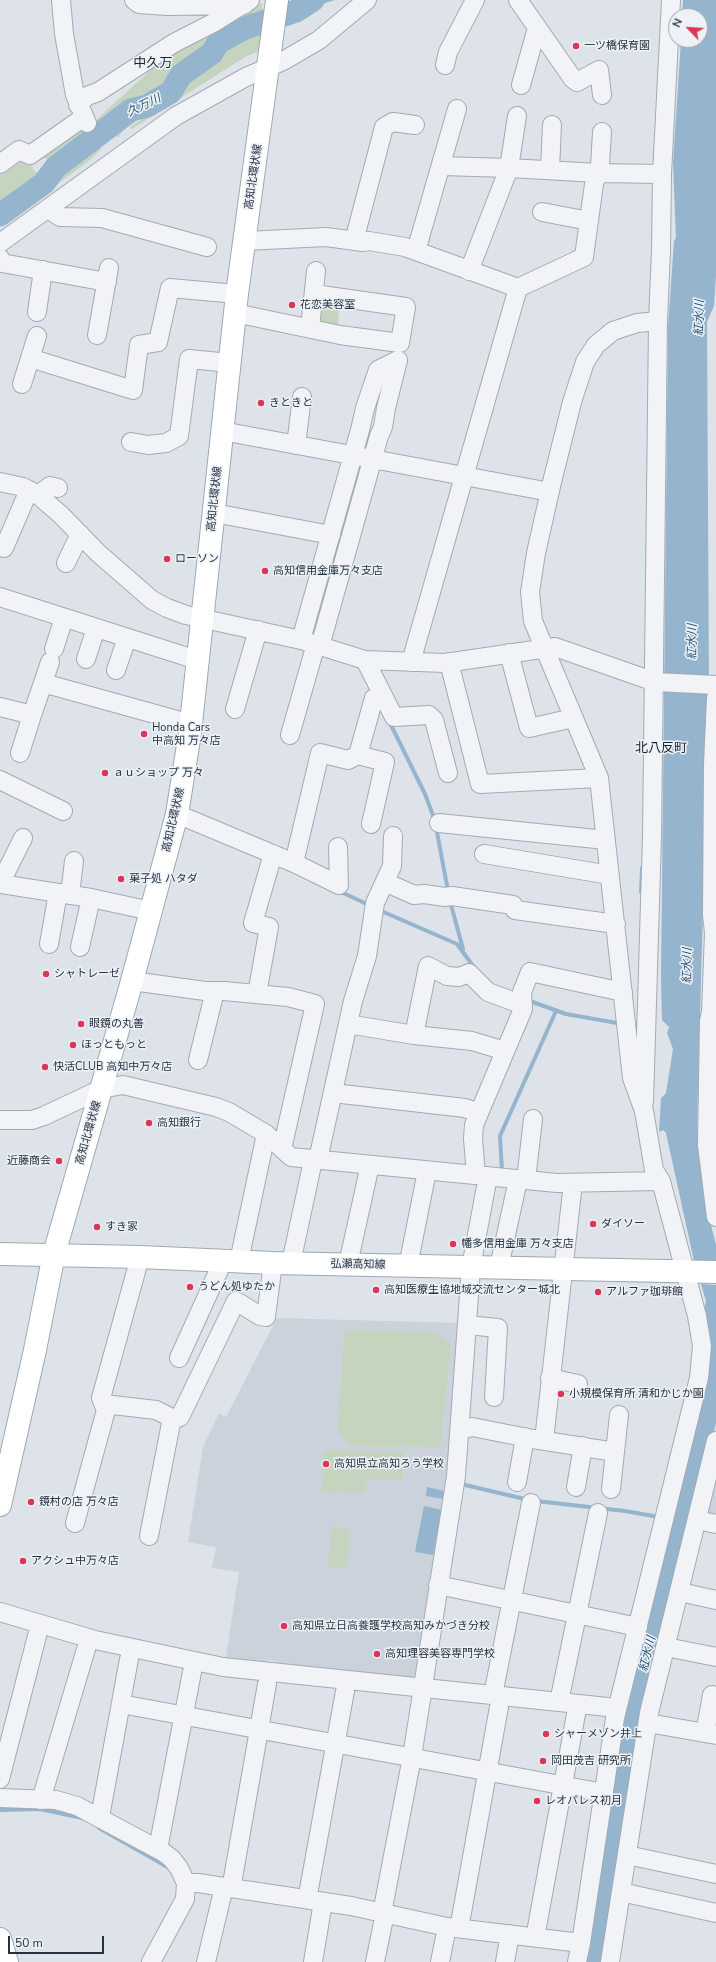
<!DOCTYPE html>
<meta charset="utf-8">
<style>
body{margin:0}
#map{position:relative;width:716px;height:1962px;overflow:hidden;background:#dee3e9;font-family:"Nunito Sans",sans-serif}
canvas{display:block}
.north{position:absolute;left:668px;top:8px;width:40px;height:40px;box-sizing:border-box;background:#edf2f6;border:1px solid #9da5ae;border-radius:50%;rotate:295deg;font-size:11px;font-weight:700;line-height:16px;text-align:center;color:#253141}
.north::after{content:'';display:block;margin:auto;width:14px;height:18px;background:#dc3559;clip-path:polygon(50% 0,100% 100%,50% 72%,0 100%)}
.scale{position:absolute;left:8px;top:1936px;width:96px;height:18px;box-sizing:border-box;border:2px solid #253141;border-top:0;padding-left:5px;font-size:12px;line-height:14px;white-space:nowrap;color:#253141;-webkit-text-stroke:3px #edf2f6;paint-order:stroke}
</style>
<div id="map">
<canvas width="716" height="1962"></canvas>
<div class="north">N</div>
<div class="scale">50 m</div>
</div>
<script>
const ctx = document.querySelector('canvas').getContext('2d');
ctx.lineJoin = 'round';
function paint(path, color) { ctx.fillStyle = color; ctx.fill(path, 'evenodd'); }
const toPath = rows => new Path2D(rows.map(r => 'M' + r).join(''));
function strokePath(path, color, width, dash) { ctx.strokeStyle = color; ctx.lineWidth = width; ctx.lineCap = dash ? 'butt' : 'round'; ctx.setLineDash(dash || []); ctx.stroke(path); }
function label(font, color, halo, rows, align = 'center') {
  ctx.font = font + ' "Nunito Sans","Noto Sans JP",sans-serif'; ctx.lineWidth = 3; ctx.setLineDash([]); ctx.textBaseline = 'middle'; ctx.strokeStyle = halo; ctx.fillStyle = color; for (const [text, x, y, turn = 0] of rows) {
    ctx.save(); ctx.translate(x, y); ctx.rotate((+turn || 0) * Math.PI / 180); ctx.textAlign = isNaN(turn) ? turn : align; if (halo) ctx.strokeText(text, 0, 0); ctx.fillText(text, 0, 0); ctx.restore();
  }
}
paint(toPath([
 [277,1318,461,1323,451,1481,419,1683,276,1664,275,1661,268,1660,267,1663,225,1663,239,1572,212,1568,216,1547,188,1542,203,1447,219,1413,226,1417],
 [716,1463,716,1521,702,1518]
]), '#cbd2db');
paint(toPath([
 [262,3,262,10,254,18,215,41,210,50,177,72,168,89,156,95,147,96,125,111,118,111,106,122,98,125,96,120,167,55,244,11],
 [256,28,264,34,262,50,245,57,132,129,130,127,176,95,184,75,225,49,227,45,223,45,224,42,242,32],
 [129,114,131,115,119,137,108,135,108,131],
 [79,128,87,129,86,135,69,152,57,160,40,158],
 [98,147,101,149,90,160,0,227,0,219,49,184,59,172,83,154],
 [23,160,32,166,35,172,44,173,39,182,0,209,0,175],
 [322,302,339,304,338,329,321,325,316,319],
 [345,1330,435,1331,451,1346,440,1447,351,1446,337,1431],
 [323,1450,403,1452,403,1480,366,1480,365,1493,322,1492],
 [331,1527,350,1529,347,1568,328,1568]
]), '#c5d4be');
paint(toPath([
 [296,0,335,0,325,3,295,22,265,31,257,26,247,29,242,27,252,21,260,13],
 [683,0,716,0,716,275,714,306,707,322,709,693,697,1125,705,1201,716,1245,716,1261,694,1261,666,1133,663,1130,659,1132,661,1098,666,1093,673,1049,667,1033,669,1027,662,1020,661,977,668,327,674,241,676,238,673,163,681,40,700,40,700,16,682,16],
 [701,1284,716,1285,716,1423,658,1656,605,1962,583,1962,617,1741,703,1316,706,1301],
 [427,1487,444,1491,443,1499,426,1496],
 [424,1506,442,1510,433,1555,415,1552]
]), '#95b4cd');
paint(toPath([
 [290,0,295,0,292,25,266,33,259,30,262,10]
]), '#dee3e9');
strokePath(toPath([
 [389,721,425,794,435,821],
 [436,827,448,891],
 [339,891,369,905],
 [641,892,642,868],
 [450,901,463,949],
 [379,910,457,944,476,970],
 [527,1000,566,1014,617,1023],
 [502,1172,500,1136,556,1011],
 [461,1484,529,1500],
 [536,1501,625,1511,659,1517],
 [0,1810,40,1809,82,1818],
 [99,1828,171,1869]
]), '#95b4cd', 4);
strokePath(toPath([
 [0,215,44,183,56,167,131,110,147,106,171,92,181,75,212,53,218,43,245,28,296,11,313,0]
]), '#95b4cd', 23);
const minor = toPath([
 [61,0,64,34,75,95,87,123],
 [134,0,139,4,167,6,244,5],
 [518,0,573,79,577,82,599,70,602,95],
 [445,65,448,52,475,0],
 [521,85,537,28],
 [78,105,87,96,98,92,174,43,213,23,250,0],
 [0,164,19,150,30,155,84,117],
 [441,166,509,168,517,116],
 [550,170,552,125],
 [48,209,60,217,102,218,207,247],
 [542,212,589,221],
 [245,241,326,237,363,242,369,241,405,247,518,288,584,257,594,184,600,166,602,132],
 [354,241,384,127,393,122,415,125],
 [0,243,176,116,246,77,283,61,319,40,367,0],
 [416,251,457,109],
 [0,258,2,263,107,282],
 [469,271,509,168,598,173,662,174],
 [37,312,43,270],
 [235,313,340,335,400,343,406,307,314,294],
 [310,328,316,271],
 [97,335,109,268],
 [30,358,133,390,139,345,158,342,170,288,237,294],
 [22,384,37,336],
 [222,431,550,492],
 [131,442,148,445,166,443,179,436,189,359,230,363],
 [296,445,302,397],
 [0,482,23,487,38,495,61,515,98,553,152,600,167,608,186,615,301,640,365,660,445,663,555,647,655,682,716,685],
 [38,495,50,486,58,488],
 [214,513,331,535],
 [4,548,29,490],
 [66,563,80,534],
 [0,597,197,660],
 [54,649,64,618],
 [509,653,529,728,573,718],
 [86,659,96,628],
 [365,660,394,717,429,715,434,720,448,773],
 [411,662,518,288],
 [449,662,480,784,599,778],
 [116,670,127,638],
 [43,683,50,662],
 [716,698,713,765,712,915,714,933,711,1012,709,1021,707,1145,716,1217],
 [0,707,32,715,43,683,191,724],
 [235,709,258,630],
 [290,735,314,651,322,639,379,436,383,427,386,408,398,360,378,370,365,408,360,430,301,640],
 [20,753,32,715],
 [358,755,385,762,371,824],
 [0,780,63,811],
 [177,814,294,863,339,885,338,847],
 [439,823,606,840],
 [484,854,610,875],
 [294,863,320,753,348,760,358,755,374,698],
 [385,882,414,895,424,894,445,897,452,896,513,905,515,910,616,924],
 [0,884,91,898,151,911],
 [0,884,23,838],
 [70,895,74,861],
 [49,944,58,893],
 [80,947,91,898],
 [132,981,205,991,224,991,288,997,315,1004,282,1149],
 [257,994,269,927,253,923,273,854],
 [348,1024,414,1035,472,1041,505,1051],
 [414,1035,428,966,447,976,459,977,469,973,488,992,523,1005],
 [198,1060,215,991],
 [333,1093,465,1108,479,1113],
 [644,1102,652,836,658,321,661,251,662,174,671,0],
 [0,1120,32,1120,44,1116,101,1089,123,1085,216,1107,229,1112,266,1134,291,1157,557,1183,661,1181],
 [476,1175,473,1139,474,1125,523,1009,522,992,530,972,623,992],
 [526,1180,533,1119],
 [239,1261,266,1134],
 [291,1263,312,1165,319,1155,353,1001,367,956,375,903,392,866,393,836],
 [348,1264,370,1165],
 [408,1266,427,1171],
 [499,1267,518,1180],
 [467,1325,498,1328,494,1397],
 [179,1358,223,1261],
 [550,1378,578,1384],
 [104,1404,156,1410,172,1418,149,1536],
 [172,1418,175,1419,180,1417,236,1301,260,1316,266,1317,273,1263],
 [460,1430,472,1427,533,1439,615,1452,611,1489],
 [544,1440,573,1183],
 [615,1452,619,1415],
 [517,1482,525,1437],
 [576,1487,583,1446],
 [697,1520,716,1524],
 [75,1523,106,1410,101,1398,140,1257],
 [438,1585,638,1627],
 [680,1592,716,1600],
 [0,1612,95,1640,223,1667,617,1708],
 [666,1647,716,1657],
 [493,1695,531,1503],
 [559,1702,598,1513],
 [121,1704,604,1793],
 [648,1723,716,1735],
 [705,1733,712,1695],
 [0,1779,37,1636],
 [0,1798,56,1800,77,1806,163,1852,172,1859,179,1868,186,1883,185,1899,151,1962],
 [41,1800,86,1649],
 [100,1817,129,1659],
 [158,1849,192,1672],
 [627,1855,716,1874],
 [233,1878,267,1684],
 [186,1883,198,1883,351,1906,447,1927,581,1943],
 [309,1889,345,1691],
 [621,1892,716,1913],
 [461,1918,499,1707],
 [537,1927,576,1714],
 [206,1962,224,1887],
 [313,1962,323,1902],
 [375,1962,384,1918,383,1908,412,1757,456,1476,471,1267,488,1176],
 [440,1962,447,1927],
 [505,1962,510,1934],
 [577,1962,581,1943,615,1718,699,1378,702,1346,697,1316,661,1181,654,1170,644,1111,632,1078,599,778,533,621,530,592,536,553,552,482,572,402,585,362,596,345,613,331,637,323,658,321],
 [610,1962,649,1713,716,1441]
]);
const major = toPath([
 [0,1254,140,1257,273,1263,716,1272],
 [0,1505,35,1350,54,1254,132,981,177,814,190,733,237,294,277,0],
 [0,1939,7,1962]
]);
strokePath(minor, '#a3aab3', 20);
strokePath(major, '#9ca8b6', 24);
strokePath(minor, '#f1f3f7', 18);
strokePath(major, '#fff', 22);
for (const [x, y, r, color] of [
 [576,46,4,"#dc3559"],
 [292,305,4,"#dc3559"],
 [261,403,4,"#dc3559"],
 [167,559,4,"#dc3559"],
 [265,571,4,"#dc3559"],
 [144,734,4,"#dc3559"],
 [105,773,4,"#dc3559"],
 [121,879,4,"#dc3559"],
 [46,974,4,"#dc3559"],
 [81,1024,4,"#dc3559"],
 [73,1045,4,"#dc3559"],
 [45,1067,4,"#dc3559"],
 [149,1123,4,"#dc3559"],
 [59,1161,4,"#dc3559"],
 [593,1224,4,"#dc3559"],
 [97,1227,4,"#dc3559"],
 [453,1244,4,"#dc3559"],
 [190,1287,4,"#dc3559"],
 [376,1290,4,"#dc3559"],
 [598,1292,4,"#dc3559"],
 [561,1394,4,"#dc3559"],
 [326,1464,4,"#dc3559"],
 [31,1502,4,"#dc3559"],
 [23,1561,4,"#dc3559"],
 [284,1626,4,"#dc3559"],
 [377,1654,4,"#dc3559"],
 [546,1734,4,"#dc3559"],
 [543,1761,4,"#dc3559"],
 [537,1801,4,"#dc3559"]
]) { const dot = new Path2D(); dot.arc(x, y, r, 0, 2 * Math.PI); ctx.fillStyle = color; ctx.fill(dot); strokePath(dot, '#edf2f6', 1.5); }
label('11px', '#253141', '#edf2f6', [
 ["一ツ橋保育園",584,46],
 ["花恋美容室",300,305],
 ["きときと",269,403],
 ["ローソン",175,559],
 ["高知信用金庫万々支店",273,571],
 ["Honda Cars",152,728],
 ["中高知 万々店",152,741],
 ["ａｕショップ 万々",113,773],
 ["菓子処 ハタダ",129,879],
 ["シャトレーゼ",54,974],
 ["眼鏡の丸善",89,1024],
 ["ほっともっと",81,1045],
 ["快活CLUB 高知中万々店",53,1067],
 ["高知銀行",157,1123],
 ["近藤商会",51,1161,"right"],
 ["ダイソー",601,1224],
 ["すき家",105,1227],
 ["幡多信用金庫 万々支店",461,1244],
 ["うどん処ゆたか",198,1287],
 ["高知医療生協地域交流センター城北",384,1290],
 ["アルファ珈琲館",606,1292],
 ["小規模保育所 清和かじか園",569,1394],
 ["高知県立高知ろう学校",334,1464],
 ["鏡村の店 万々店",39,1502],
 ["アクシュ中万々店",31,1561],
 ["高知県立日高養護学校高知みかづき分校",292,1626],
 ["高知理容美容専門学校",385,1654],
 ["シャーメゾン井上",554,1734],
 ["岡田茂吉 研究所",551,1761],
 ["レオパレス初月",545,1801]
], 'left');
label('11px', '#253141', '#edf2f6', [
 ["高知北環状線",254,177,-82],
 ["高知北環状線",215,499,-84],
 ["高知北環状線",174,820,-77],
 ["高知北環状線",89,1133,-74],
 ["弘瀬高知線",358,1265,1]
]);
label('italic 12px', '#2b537a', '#edf2f6', [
 ["久万川",144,106,-26],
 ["紅水川",700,318,-88],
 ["紅水川",693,642,-89],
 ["紅水川",688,966,-89],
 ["紅水川",648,1654,-76]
]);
label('13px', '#182232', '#edf2f6', [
 ["中久万",153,64],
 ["北八反町",661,749]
]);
</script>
